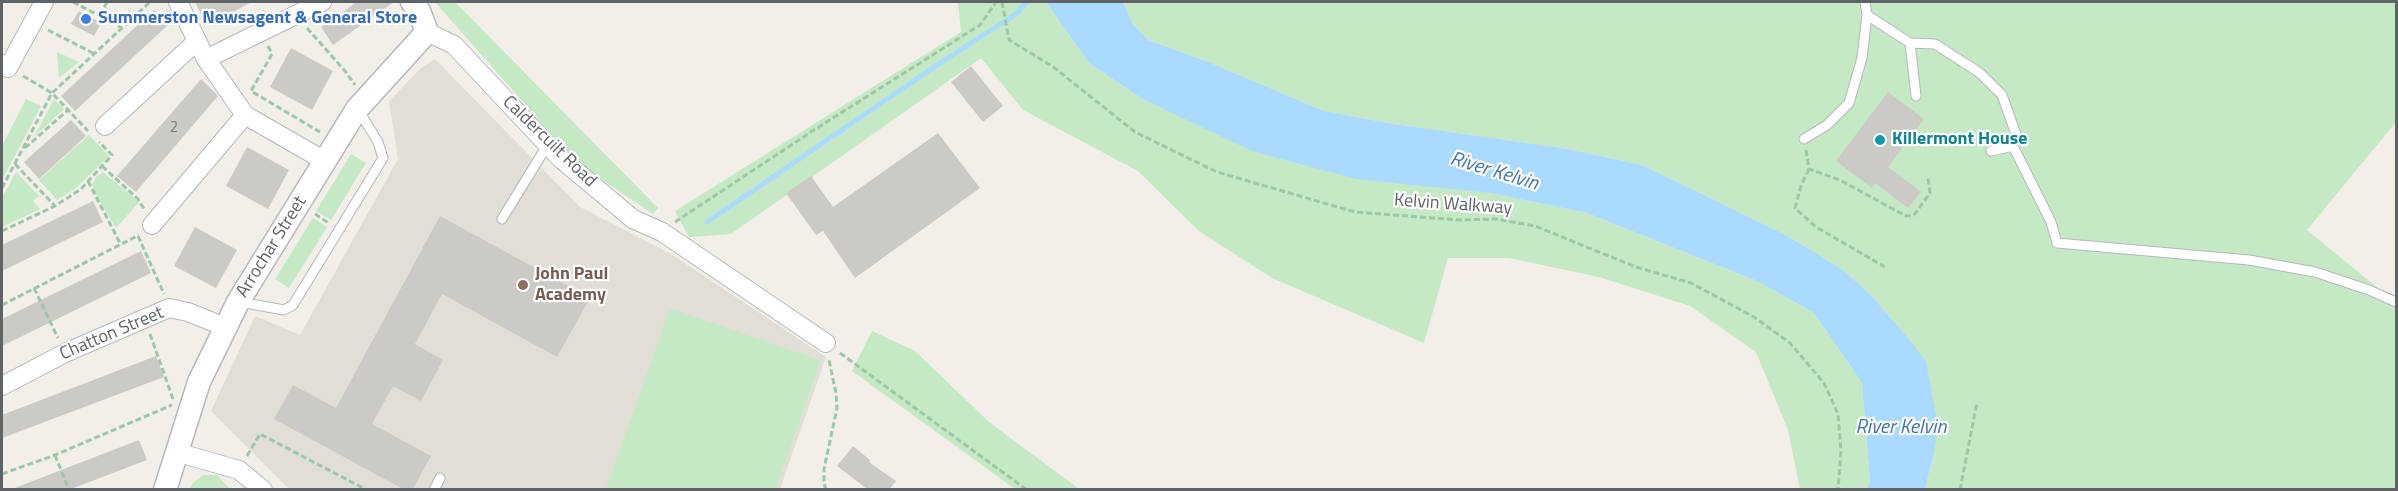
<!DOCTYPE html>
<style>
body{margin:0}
#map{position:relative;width:2398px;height:491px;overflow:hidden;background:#f1efe8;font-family:"Titillium Web",sans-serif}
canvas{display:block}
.frame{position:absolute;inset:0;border:3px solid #5f6368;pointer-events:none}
</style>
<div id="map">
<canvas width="2398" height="491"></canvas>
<div class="frame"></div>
</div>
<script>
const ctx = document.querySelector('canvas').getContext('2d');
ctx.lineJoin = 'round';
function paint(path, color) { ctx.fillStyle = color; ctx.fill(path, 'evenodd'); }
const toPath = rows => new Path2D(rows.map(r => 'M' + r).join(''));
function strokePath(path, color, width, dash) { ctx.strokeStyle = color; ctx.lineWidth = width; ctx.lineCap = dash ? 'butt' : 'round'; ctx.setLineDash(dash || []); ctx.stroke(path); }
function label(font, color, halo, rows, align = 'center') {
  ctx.font = font + ' "Titillium Web",sans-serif'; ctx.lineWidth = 4.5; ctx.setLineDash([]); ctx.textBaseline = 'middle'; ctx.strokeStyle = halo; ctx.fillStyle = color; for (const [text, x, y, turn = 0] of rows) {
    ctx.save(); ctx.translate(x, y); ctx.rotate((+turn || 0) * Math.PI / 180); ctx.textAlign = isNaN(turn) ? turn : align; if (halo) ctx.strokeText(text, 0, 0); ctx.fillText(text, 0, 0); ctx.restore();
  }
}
paint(toPath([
 [435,59,580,207,671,254,826,357,780,489,289,489,211,411,255,316,300,335,398,159,389,101,421,68]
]), '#e1ded6');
paint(toPath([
 [435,2,455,2,658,208,653,214,576,162],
 [958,2,1046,2,1089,63,1141,98,1491,193,1587,213,1757,281,1814,313,1862,383,1870,482,1866,489,1800,489,1788,430,1756,352,1690,306,1599,277,1509,258,1448,258,1424,343,1272,278,1199,231,1138,171,1023,110,981,58,731,234,689,237,675,211,961,32],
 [1123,2,2396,2,2396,122,2307,230,2396,303,2396,489,1925,489,1934,453,1909,339,1870,294,1842,269,1786,235,1642,165,1563,148,1394,124,1324,111,1206,61,1148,40,1132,23],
 [57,52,79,62,59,78],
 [26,99,41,106,2,180,2,146],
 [54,99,64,109,34,137],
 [89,135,109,156,75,189,57,200,39,180],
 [351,154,366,163,331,220,316,211],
 [16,172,39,196,33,201,40,209,2,227,2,198],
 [103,172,139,202,116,228,94,191,93,183,96,177],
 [313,218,327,227,289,288,275,279],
 [670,308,821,361,775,489,606,489],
 [872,331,915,351,989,422,1079,489,1015,489,852,371],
 [203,475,217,475,230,489,190,489,192,484]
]), '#c5e8c5');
paint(toPath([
 [1046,2,1123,2,1132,23,1148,40,1206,61,1324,111,1394,124,1563,148,1642,165,1786,235,1842,269,1870,294,1909,339,1926,362,1938,426,1934,453,1925,489,1866,489,1870,482,1862,383,1814,313,1757,281,1587,213,1491,193,1356,179,1252,151,1141,98,1089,63]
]), '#aadaff');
strokePath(toPath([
 [707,222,937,65,1016,14,1027,2]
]), '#aadaff', 5);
paint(toPath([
 [195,2,252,2,207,25],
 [357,2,394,2,333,45,321,27],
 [154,10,168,25,75,111,61,96],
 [79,11,101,23,94,36,71,24],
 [291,48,333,71,312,110,270,87],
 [971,66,1003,106,983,122,951,82],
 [201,79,218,96,136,192,117,176],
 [1888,92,1924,119,1888,167,1921,192,1908,208,1875,183,1872,188,1836,161],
 [71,120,86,136,39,179,24,162],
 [938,133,980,188,855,278,823,231,816,235,786,193,811,176,833,207],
 [247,147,289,170,268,209,226,186],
 [93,201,103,222,2,271,2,245],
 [440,216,590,298,557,357,442,294,415,344,443,360,421,401,393,386,372,424,431,456,413,489,403,489,274,419,293,385,336,408],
 [195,227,237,250,216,288,174,266],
 [141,251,151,273,2,346,2,319],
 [156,356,164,377,2,438,2,415],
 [139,440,147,460,71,489,12,489],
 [853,446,870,460,869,462,896,481,890,489,867,489,837,466]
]), '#cccac5');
const service = toPath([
 [1865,2,1867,15,1910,43,1916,96],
 [1910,43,1935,44,1980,73,2002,95,2016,134,2013,146,1991,151],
 [1804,139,1827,125,1849,103,1862,58,1867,15],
 [2013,146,2051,222,2057,243,2249,260,2315,272,2369,290,2396,302],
 [502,219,548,144],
 [240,302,284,310,293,305,383,158,378,142,359,111],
 [434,490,440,478]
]);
const minor = toPath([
 [178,2,206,59,245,115,325,161],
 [427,32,454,45,560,158,633,219,662,232,826,343],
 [206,59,322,2],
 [2,64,8,68,44,2],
 [105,126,197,41],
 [152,225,245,115],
 [2,386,65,353,169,308,188,312,225,327],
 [176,452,239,470,263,490]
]);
const tertiary = toPath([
 [165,490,199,382,238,302,357,109,427,32,419,11,412,2]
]);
strokePath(service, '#b5b8bc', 11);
strokePath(minor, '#b5b8bc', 20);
strokePath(tertiary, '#b5b8bc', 25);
strokePath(toPath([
 [73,2,100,16],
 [107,2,100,16,122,28],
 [1002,2,1009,40,1052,66,1135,132,1217,172,1355,212,1459,220,1496,219,1535,226,1636,267,1691,283,1754,317,1790,343,1824,383,1838,414,1841,451,1838,490],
 [307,28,345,71,355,85],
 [48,30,93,53],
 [268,46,272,54,251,91,320,132],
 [23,76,52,93,88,131],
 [25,148,68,110],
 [1806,150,1809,169,1840,180,1906,216,1914,215,1930,193,1928,178],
 [15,164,55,206],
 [102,166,138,199,144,209],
 [1809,169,1801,186,1795,208,1816,227,1885,267],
 [88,181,121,245],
 [2,188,52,93,150,2],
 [315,214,330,224],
 [675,222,814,130,980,25,996,2],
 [2,231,55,206,81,189,112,155,99,142],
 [138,236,164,294],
 [34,288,58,338],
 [2,305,139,235],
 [150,334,173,399],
 [840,353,1027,490],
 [55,455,69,490],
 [247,456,260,434,367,490],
 [2,474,55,455,172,405],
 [826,490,824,483,824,469,837,408,836,393,829,360],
 [1960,490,1977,402]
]), '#9cc7a9', 3, [6, 3]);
strokePath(service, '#fff', 9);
strokePath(minor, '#fff', 18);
strokePath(tertiary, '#fff', 22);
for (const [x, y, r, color] of [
 [86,19,6,"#3f7fe0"],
 [1880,140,6,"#0f9aa8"],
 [523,285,6,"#8d6e63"]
]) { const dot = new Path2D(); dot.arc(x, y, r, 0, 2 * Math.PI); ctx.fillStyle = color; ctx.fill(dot); strokePath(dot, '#fff', 2); }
label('15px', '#7a7d7f', null, [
 ["2",174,128]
]);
label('bold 18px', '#366cbe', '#fff', [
 ["Summerston Newsagent & General Store",98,19]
], 'left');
label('bold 18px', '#0d838f', '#fff', [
 ["Killermont House",1892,140]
], 'left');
label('18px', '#5f6368', '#fff', [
 ["Caldercuilt Road",549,142,44],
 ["Kelvin Walkway",1453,205,4],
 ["Arrochar Street",272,247,-58],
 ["Chatton Street",112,334,-23]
]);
label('bold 18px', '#785e54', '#fff', [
 ["John Paul",535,275],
 ["Academy",535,296]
], 'left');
label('italic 20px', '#4174aa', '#fff', [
 ["River Kelvin",1494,172,17],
 ["River Kelvin",1901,428]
]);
</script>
